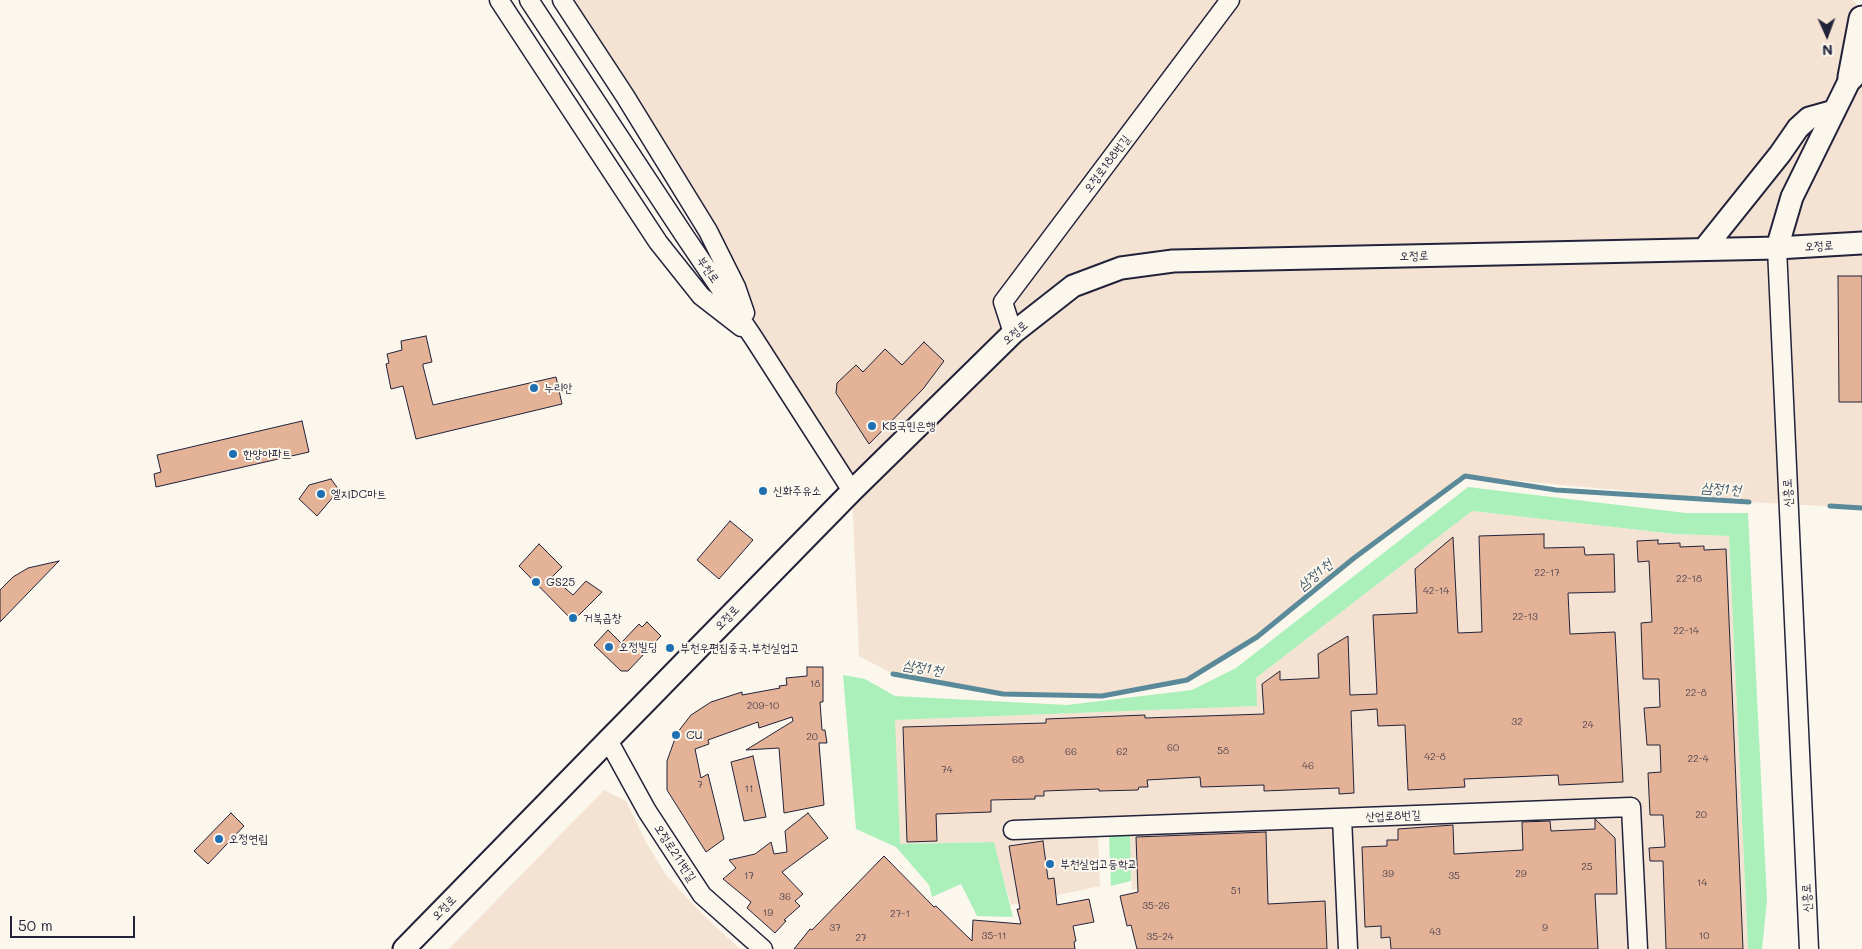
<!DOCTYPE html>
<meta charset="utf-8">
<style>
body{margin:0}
#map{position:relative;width:1862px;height:949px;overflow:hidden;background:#fbf7ec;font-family:Mali,sans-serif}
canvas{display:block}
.north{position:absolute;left:1802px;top:10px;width:50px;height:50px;-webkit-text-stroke:4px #fbf7ec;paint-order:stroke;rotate:178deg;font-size:14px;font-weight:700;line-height:20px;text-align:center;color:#22223b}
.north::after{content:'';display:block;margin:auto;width:18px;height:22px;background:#22223b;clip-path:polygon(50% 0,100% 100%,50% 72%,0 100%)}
.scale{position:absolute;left:10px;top:916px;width:125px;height:22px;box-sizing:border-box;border:2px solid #22223b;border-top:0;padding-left:6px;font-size:15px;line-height:18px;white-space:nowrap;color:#22223b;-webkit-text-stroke:4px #fbf7ec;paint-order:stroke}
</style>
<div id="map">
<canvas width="1862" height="949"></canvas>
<div class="north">N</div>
<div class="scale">50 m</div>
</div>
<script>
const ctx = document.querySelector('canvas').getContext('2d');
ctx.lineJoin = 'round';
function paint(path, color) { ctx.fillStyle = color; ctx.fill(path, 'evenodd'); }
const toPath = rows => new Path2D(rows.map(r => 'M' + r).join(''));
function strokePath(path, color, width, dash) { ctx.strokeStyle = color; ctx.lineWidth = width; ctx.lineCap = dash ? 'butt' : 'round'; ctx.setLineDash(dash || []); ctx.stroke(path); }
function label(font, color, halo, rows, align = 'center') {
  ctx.font = font + ' Mali,"Poor Story",sans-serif'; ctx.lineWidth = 4; ctx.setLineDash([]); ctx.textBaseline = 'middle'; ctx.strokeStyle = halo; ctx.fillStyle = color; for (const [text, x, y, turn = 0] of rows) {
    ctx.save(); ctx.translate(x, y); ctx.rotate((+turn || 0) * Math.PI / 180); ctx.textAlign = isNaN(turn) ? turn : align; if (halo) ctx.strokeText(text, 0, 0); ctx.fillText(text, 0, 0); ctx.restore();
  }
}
paint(toPath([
 [562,0,1853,0,1862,10,1862,508,1749,502,1465,476,1257,637,1187,680,1102,696,1003,694,893,674,859,656,852,491,753,337,708,231],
 [1472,511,1675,534,1729,536,1748,949,1190,949,1178,880,1132,890,1129,835,1098,836,1100,886,1011,905,993,842,900,844,894,720,1256,706,1256,678],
 [604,790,626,801,646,842,666,875,704,916,740,949,449,949]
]), '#f4e2d2');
paint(toPath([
 [1468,487,1686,513,1748,513,1767,900,1762,949,1748,949,1729,536,1675,534,1472,511,1256,678,1257,706,895,720,900,844,994,842,1013,917,977,916,961,884,932,897,929,885,896,847,856,829,843,675,865,679,895,696,1067,705,1192,690,1236,668],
 [1130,835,1131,881,1111,886,1109,836]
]), '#abf0bb');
strokePath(toPath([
 [1830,506,1862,508],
 [893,674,1003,694,1102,696,1187,680,1257,637,1354,558,1465,476,1556,490,1749,502]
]), '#5a8a99', 5);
const building = toPath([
 [1838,276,1862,276,1862,402,1839,402,1838,276],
 [426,336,432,362,423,364,423,366,433,405,556,377,562,404,416,439,403,386,391,389,386,364,389,363,387,354,402,350,401,341,426,336],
 [924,342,944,361,923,389,869,444,836,393,837,383,856,365,863,372,885,349,902,365,924,342],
 [302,421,309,452,156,487,154,474,161,472,157,455,302,421],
 [331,479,339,490,317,516,299,499,309,485,331,479],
 [730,521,753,540,719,579,697,560,730,521],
 [1544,534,1544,548,1584,547,1585,555,1614,554,1615,592,1568,593,1570,634,1615,632,1623,782,1559,785,1558,775,1464,779,1465,787,1408,790,1405,725,1378,726,1377,709,1351,711,1354,793,1339,794,1339,788,1264,791,1264,785,1201,787,1200,777,1147,780,1148,787,1139,787,1138,790,1099,791,1099,789,1044,791,1044,796,1035,796,1035,799,991,800,991,812,936,814,937,841,907,842,903,727,1046,723,1046,719,1145,715,1145,718,1264,714,1262,684,1280,671,1280,680,1319,678,1318,654,1348,636,1350,695,1377,694,1373,615,1417,613,1415,569,1453,537,1458,633,1482,632,1479,536,1544,534],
 [1658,540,1658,544,1680,543,1680,547,1704,546,1704,550,1726,549,1743,949,1666,949,1663,861,1650,861,1649,848,1665,847,1663,815,1650,815,1648,773,1661,772,1660,745,1647,745,1644,708,1660,707,1659,679,1643,679,1641,623,1652,622,1649,561,1638,562,1637,541,1658,540],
 [539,544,562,567,552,577,573,595,586,581,602,592,573,621,519,566,539,544],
 [59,561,0,622,0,590,13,577,28,568,59,561],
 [647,622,661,636,628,671,621,671,594,645,608,630,621,643,639,624,642,627,647,622],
 [807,667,823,667,823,702,820,702,822,730,825,730,827,743,819,743,824,805,784,813,779,748,746,750,793,721,792,717,759,728,758,722,708,740,709,744,695,749,701,778,708,774,724,839,706,852,667,790,667,761,677,733,691,715,711,702,742,692,742,695,780,688,779,686,787,685,786,678,807,676,807,667],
 [753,756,766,817,744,821,731,762,753,756],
 [231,813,244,826,208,864,194,851,231,813],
 [808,813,828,838,782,872,803,894,795,901,800,906,784,920,786,921,775,933,747,908,751,902,723,879,736,868,729,860,755,854,771,842,774,854,787,852,785,831,808,813],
 [1595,819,1615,838,1617,894,1595,894,1598,949,1391,949,1390,937,1381,938,1381,926,1365,927,1362,847,1387,846,1387,840,1398,840,1398,829,1453,825,1454,854,1523,850,1522,822,1550,821,1551,831,1595,829,1595,819],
 [1266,832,1268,904,1325,901,1327,949,1137,949,1131,925,1127,926,1120,896,1138,892,1136,837,1266,832],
 [1043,841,1048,879,1054,878,1057,905,1089,899,1094,922,1073,926,1076,941,1074,942,1075,949,794,949,810,929,812,930,884,856,934,907,936,906,972,941,973,920,1021,924,1017,909,1020,909,1009,846,1043,841]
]);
paint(building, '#e4b296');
strokePath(building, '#22223b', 1);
const minor = toPath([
 [499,0,658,242,701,296,741,327],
 [529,0,684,235,753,337,852,491],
 [562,0,625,96,708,231,736,287,745,313],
 [1777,248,1809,949],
 [1013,333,1003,302,1230,0],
 [608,740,647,811,702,895,763,949],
 [1342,818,1348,949],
 [1013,830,1631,807,1638,949]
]);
const major = toPath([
 [1777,248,1792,197,1858,63],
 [1704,249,1780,154,1798,128,1809,118,1834,111],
 [404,949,852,491,1013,333,1073,286,1121,268,1173,261,1777,248,1862,243]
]);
const highway = toPath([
 [1851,77,1862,19]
]);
strokePath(minor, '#22223b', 21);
strokePath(major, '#22223b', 25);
strokePath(highway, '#22223b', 29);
strokePath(minor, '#fbf7ec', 18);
strokePath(major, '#fbf7ec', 21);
strokePath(highway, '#fbf7ec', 25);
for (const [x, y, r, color] of [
 [534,388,5,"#1f6fb2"],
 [872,426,5,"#1f6fb2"],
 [233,454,5,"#1f6fb2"],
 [763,491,5,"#1f6fb2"],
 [321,494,5,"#1f6fb2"],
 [536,582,5,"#1f6fb2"],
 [573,618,5,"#1f6fb2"],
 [609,647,5,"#1f6fb2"],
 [670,648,5,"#1f6fb2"],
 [676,735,5,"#1f6fb2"],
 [219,839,5,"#1f6fb2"],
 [1050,864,5,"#1f6fb2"]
]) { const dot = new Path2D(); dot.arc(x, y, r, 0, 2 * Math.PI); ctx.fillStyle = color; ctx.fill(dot); strokePath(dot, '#fbf7ec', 2); }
label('10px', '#524652', null, [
 ["22-17",1547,573],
 ["22-18",1689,579],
 ["42-14",1436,591],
 ["22-13",1525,617],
 ["22-14",1686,631],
 ["18",815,684],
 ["22-8",1696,693],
 ["209-10",763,706],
 ["32",1517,722],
 ["24",1588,725],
 ["20",812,737],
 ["60",1173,748],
 ["58",1223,751],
 ["66",1071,752],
 ["62",1122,752],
 ["42-8",1435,757],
 ["22-4",1698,759],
 ["68",1018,760],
 ["46",1308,766],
 ["74",947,770],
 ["7",700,785],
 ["11",749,789],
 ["20",1701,815],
 ["25",1587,867],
 ["39",1388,874],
 ["29",1521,874],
 ["17",749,876],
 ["35",1454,876],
 ["14",1702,883],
 ["51",1236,891],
 ["36",785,897],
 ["35-26",1156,906],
 ["19",768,913],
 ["27-1",900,914],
 ["37",835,928],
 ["9",1545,928],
 ["43",1435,932],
 ["35-11",994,936],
 ["10",1704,936],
 ["35-24",1160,937],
 ["27",861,938]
]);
label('12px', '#22223b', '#fbf7ec', [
 ["오정로188번길",1107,164,-53],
 ["오정로",1819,246,-3],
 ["오정로",1414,256,-1],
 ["부천로",708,270,56],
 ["오정로",1015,333,-41],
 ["신흥로",1788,493,-93],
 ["오정로",727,618,-46],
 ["산업로8번길",1393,816,-2],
 ["오정로211번길",675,853,57],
 ["신흥로",1807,898,-93],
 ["오정로",444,908,-46]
]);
label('12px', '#22223b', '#fbf7ec', [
 ["누리안",544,388],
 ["KB국민은행",882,426],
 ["한양아파트",243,454],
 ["신화주유소",773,491],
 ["엘지DC마트",331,494],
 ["GS25",546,582],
 ["거북곱창",583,618],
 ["오정빌딩",619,647],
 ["부천우편집중국.부천실업고",680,648],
 ["CU",686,735],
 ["오정연립",229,839],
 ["부천실업고등학교",1060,864]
], 'left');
label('italic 14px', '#3e566a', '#fbf7ec', [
 ["삼정1천",1721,489,4],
 ["삼정1천",1315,575,-39],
 ["삼정1천",923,668,10]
]);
</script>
